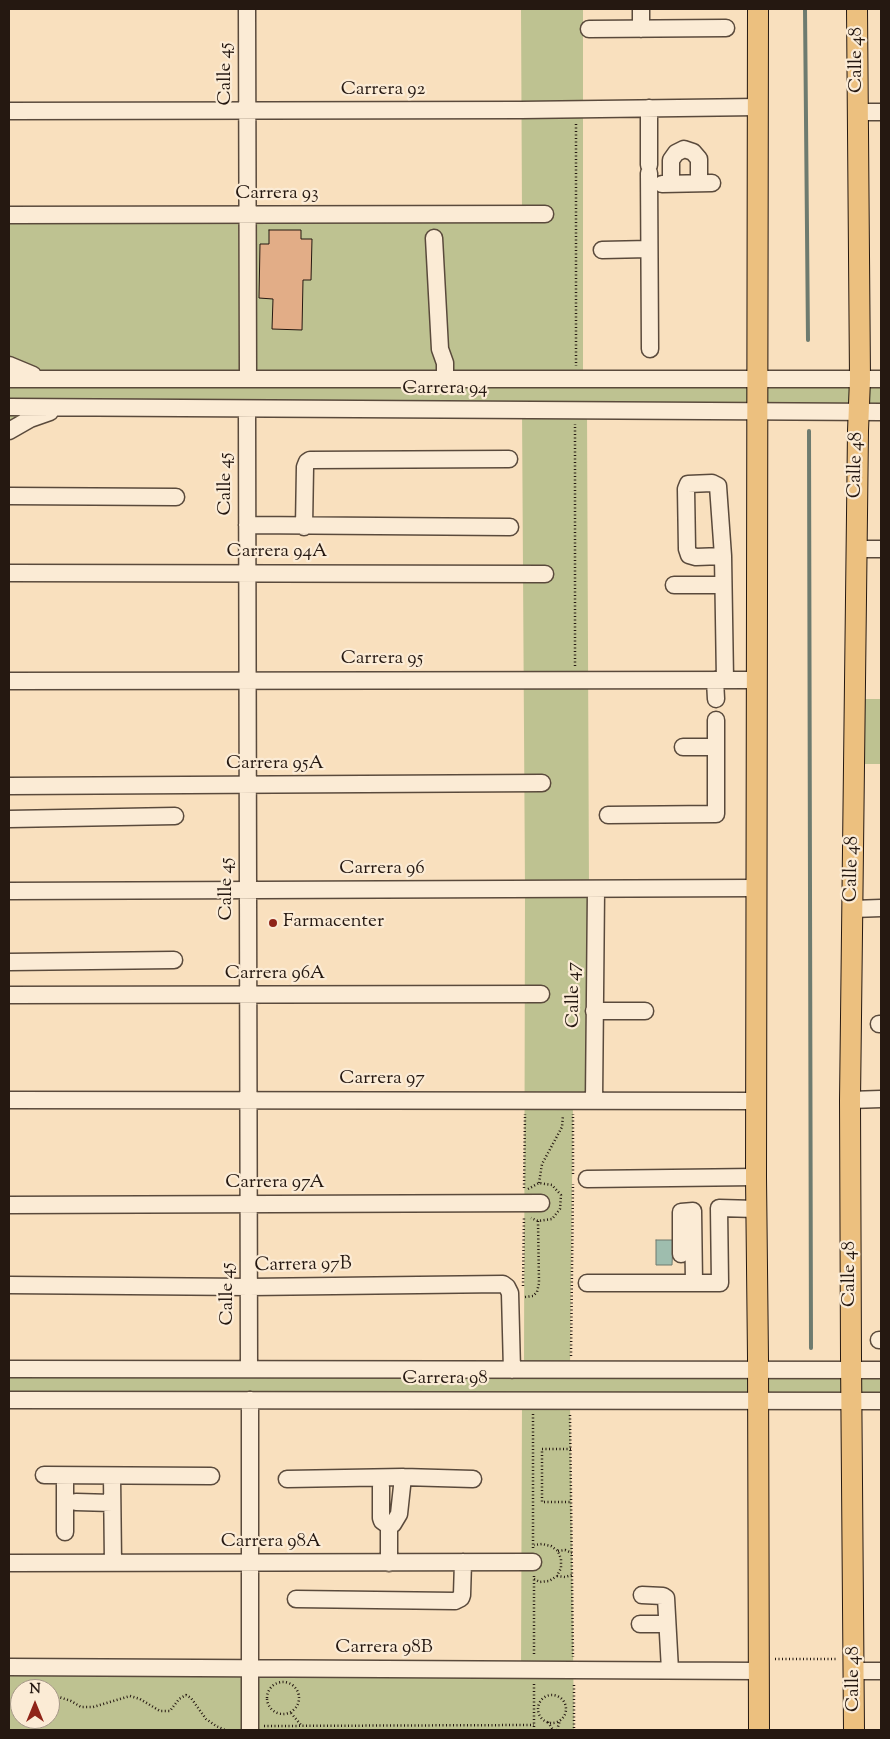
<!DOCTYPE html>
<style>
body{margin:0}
#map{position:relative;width:890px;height:1739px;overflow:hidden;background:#f9e0be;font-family:"Sorts Mill Goudy",serif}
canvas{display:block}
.frame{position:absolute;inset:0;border:10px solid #251811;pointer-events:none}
.north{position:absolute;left:10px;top:1679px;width:50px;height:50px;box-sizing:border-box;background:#fbebd5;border:1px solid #a59787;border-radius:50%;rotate:0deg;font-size:14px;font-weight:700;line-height:20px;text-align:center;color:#251811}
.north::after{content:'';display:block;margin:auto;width:18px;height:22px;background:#8f2418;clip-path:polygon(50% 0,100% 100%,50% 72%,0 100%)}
</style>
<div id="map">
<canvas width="890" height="1739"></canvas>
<div class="frame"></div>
<div class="north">N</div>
</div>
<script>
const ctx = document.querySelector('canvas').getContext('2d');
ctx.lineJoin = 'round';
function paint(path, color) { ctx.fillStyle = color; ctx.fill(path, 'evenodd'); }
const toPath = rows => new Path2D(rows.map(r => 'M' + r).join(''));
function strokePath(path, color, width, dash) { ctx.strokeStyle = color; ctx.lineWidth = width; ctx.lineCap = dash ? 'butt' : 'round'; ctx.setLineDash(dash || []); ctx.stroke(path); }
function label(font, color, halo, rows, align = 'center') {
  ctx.font = font + ' "Sorts Mill Goudy",serif'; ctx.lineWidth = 4.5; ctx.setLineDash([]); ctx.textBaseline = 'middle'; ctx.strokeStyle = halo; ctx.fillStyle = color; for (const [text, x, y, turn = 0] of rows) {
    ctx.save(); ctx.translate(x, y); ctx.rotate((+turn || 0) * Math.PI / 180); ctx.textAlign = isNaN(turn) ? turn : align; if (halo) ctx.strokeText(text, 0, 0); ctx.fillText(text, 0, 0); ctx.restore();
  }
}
paint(toPath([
 [521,9,583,9,583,378,881,379,881,412,587,411,589,889,594,1100,573,1101,570,1370,881,1370,881,1401,570,1400,574,1730,9,1730,9,1667,521,1669,522,1400,9,1403,9,1368,524,1369,525,890,522,410,66,408,9,431,9,215,522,214],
 [20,1689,50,1689,50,1719,20,1719],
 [855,699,881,699,881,764,854,764]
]), '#bec291');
const water = toPath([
 [656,1240,673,1240,672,1265,656,1265,656,1240]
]);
paint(water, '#9ebdae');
strokePath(water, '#6e7b6f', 1);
strokePath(toPath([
 [805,9,808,340],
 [809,431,811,1348]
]), '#6e7b6f', 4);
const building = toPath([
 [269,230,301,230,301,239,312,239,311,280,303,280,302,330,272,329,273,299,259,298,260,244,269,244,269,230]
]);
paint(building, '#e2ad87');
strokePath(building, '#251811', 1);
const minor = toPath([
 [247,9,248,378],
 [641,9,641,29],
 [589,29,726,28],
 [649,108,649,165],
 [9,111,521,110,758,107],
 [858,112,881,112],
 [649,173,650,349],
 [671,183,671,160,676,153,684,149,693,152,699,159,699,183],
 [662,184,712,183],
 [9,215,545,214],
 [434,238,440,349,445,363,445,379],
 [602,250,649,249],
 [9,365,33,375],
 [9,379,881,379],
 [9,407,881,412],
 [247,409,249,1369],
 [9,431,30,419,50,412],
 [9,496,176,497],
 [247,525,510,527],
 [304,527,305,467,307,462,310,460,509,459],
 [856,549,881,549],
 [723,556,696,557,689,555,687,549,686,489,688,484,712,483,718,486,723,556,725,680],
 [9,573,545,574],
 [674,585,723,585],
 [715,680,716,699],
 [9,681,756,680],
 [683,747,716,747],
 [9,786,542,783],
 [608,815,716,814,716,720],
 [9,819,175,816],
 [9,891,756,888],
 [853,909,881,908],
 [9,962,174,960],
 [9,995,541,994],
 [594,1011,645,1011],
 [879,1024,881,1024],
 [9,1100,756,1101],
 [594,1100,596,890],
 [850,1100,881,1099],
 [587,1179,756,1177],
 [9,1205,541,1203],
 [681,1254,681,1212,693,1211,694,1283],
 [587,1283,720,1283,719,1208,756,1209],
 [9,1285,249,1287,503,1284,507,1287,510,1293,512,1370],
 [879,1340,881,1340],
 [9,1369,881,1370],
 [9,1400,881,1401],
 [250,1400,250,1730],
 [44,1475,211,1476],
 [65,1476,65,1532],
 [112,1476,113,1563],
 [287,1479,403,1477,473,1479],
 [381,1487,381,1518,382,1521,389,1526],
 [76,1502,112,1503],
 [9,1563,533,1562],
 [389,1563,389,1526,393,1524,399,1514,403,1477],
 [642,1595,663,1596,666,1598,670,1670],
 [296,1599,455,1601,461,1598,462,1595,463,1562],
 [640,1624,667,1624],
 [9,1667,759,1671],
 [855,1671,881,1671]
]);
const major = toPath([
 [758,9,756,1177,758,1358,759,1730],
 [854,1730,851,1358,850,1100,858,431,860,379,857,9]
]);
strokePath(minor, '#5a4a3c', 19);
strokePath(major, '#251811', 22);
strokePath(toPath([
 [576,124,576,366],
 [575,666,575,424],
 [573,1174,573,1114],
 [539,1183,542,1164,562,1127,563,1115],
 [524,1188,525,1114],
 [528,1189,539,1183,552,1185,561,1195,560,1209,552,1219,538,1221,531,1218],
 [523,1286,524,1216],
 [525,1297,533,1296,537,1292,539,1283,538,1221],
 [571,1356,573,1184],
 [533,1414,533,1548],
 [570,1415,573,1657],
 [571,1449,542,1449,542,1502,571,1502],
 [558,1551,565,1550,572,1553],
 [534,1576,534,1656],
 [557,1576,565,1577,572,1575],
 [534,1579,540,1582,549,1581,557,1576,561,1568,561,1559,558,1551,551,1546,542,1544,534,1545],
 [775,1659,837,1659],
 '267 1698a16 16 0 1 1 32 0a16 16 0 1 1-32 0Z',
 [534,1684,534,1730],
 [574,1685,574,1730],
 '538 1709a14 14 0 1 1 28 0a14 14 0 1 1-28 0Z',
 [50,1698,59,1697,71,1701,81,1707,93,1707,130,1696,140,1699,160,1711,170,1711,179,1699,186,1695,191,1698,206,1719,216,1726,225,1730],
 [9,1704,20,1707],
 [291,1713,301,1725],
 [548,1722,553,1730],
 [264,1726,534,1725],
 [557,1730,560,1720]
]), '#251811', 2.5, [1, 2.5]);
strokePath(minor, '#fbebd5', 16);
strokePath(major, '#ecc07f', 20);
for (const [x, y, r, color] of [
 [273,923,5,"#8f2418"]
]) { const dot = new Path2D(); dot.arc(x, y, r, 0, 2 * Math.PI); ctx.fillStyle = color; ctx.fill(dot); strokePath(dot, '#fbebd5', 2); }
label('19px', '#251811', '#fbebd5', [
 ["Calle 48",858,60,-90],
 ["Calle 45",227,74,-90],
 ["Carrera 92",383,91],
 ["Carrera 93",277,195],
 ["Carrera 94",445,390],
 ["Calle 48",857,465,-89],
 ["Calle 45",227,484,-90],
 ["Carrera 94A",277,553],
 ["Carrera 95",382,660],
 ["Carrera 95A",275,765],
 ["Calle 48",853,869,-89],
 ["Carrera 96",382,870],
 ["Calle 45",228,889,-90],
 ["Carrera 96A",275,975],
 ["Calle 47",575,995,-90],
 ["Carrera 97",382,1080],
 ["Carrera 97A",275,1184],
 ["Carrera 97B",303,1266,-1],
 ["Calle 48",851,1274,-90],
 ["Calle 45",229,1294,-90],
 ["Carrera 98",445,1380],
 ["Carrera 98A",271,1543],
 ["Carrera 98B",384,1649],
 ["Calle 48",855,1679,-90]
]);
label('19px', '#251811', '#fbebd5', [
 ["Farmacenter",283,923]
], 'left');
</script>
